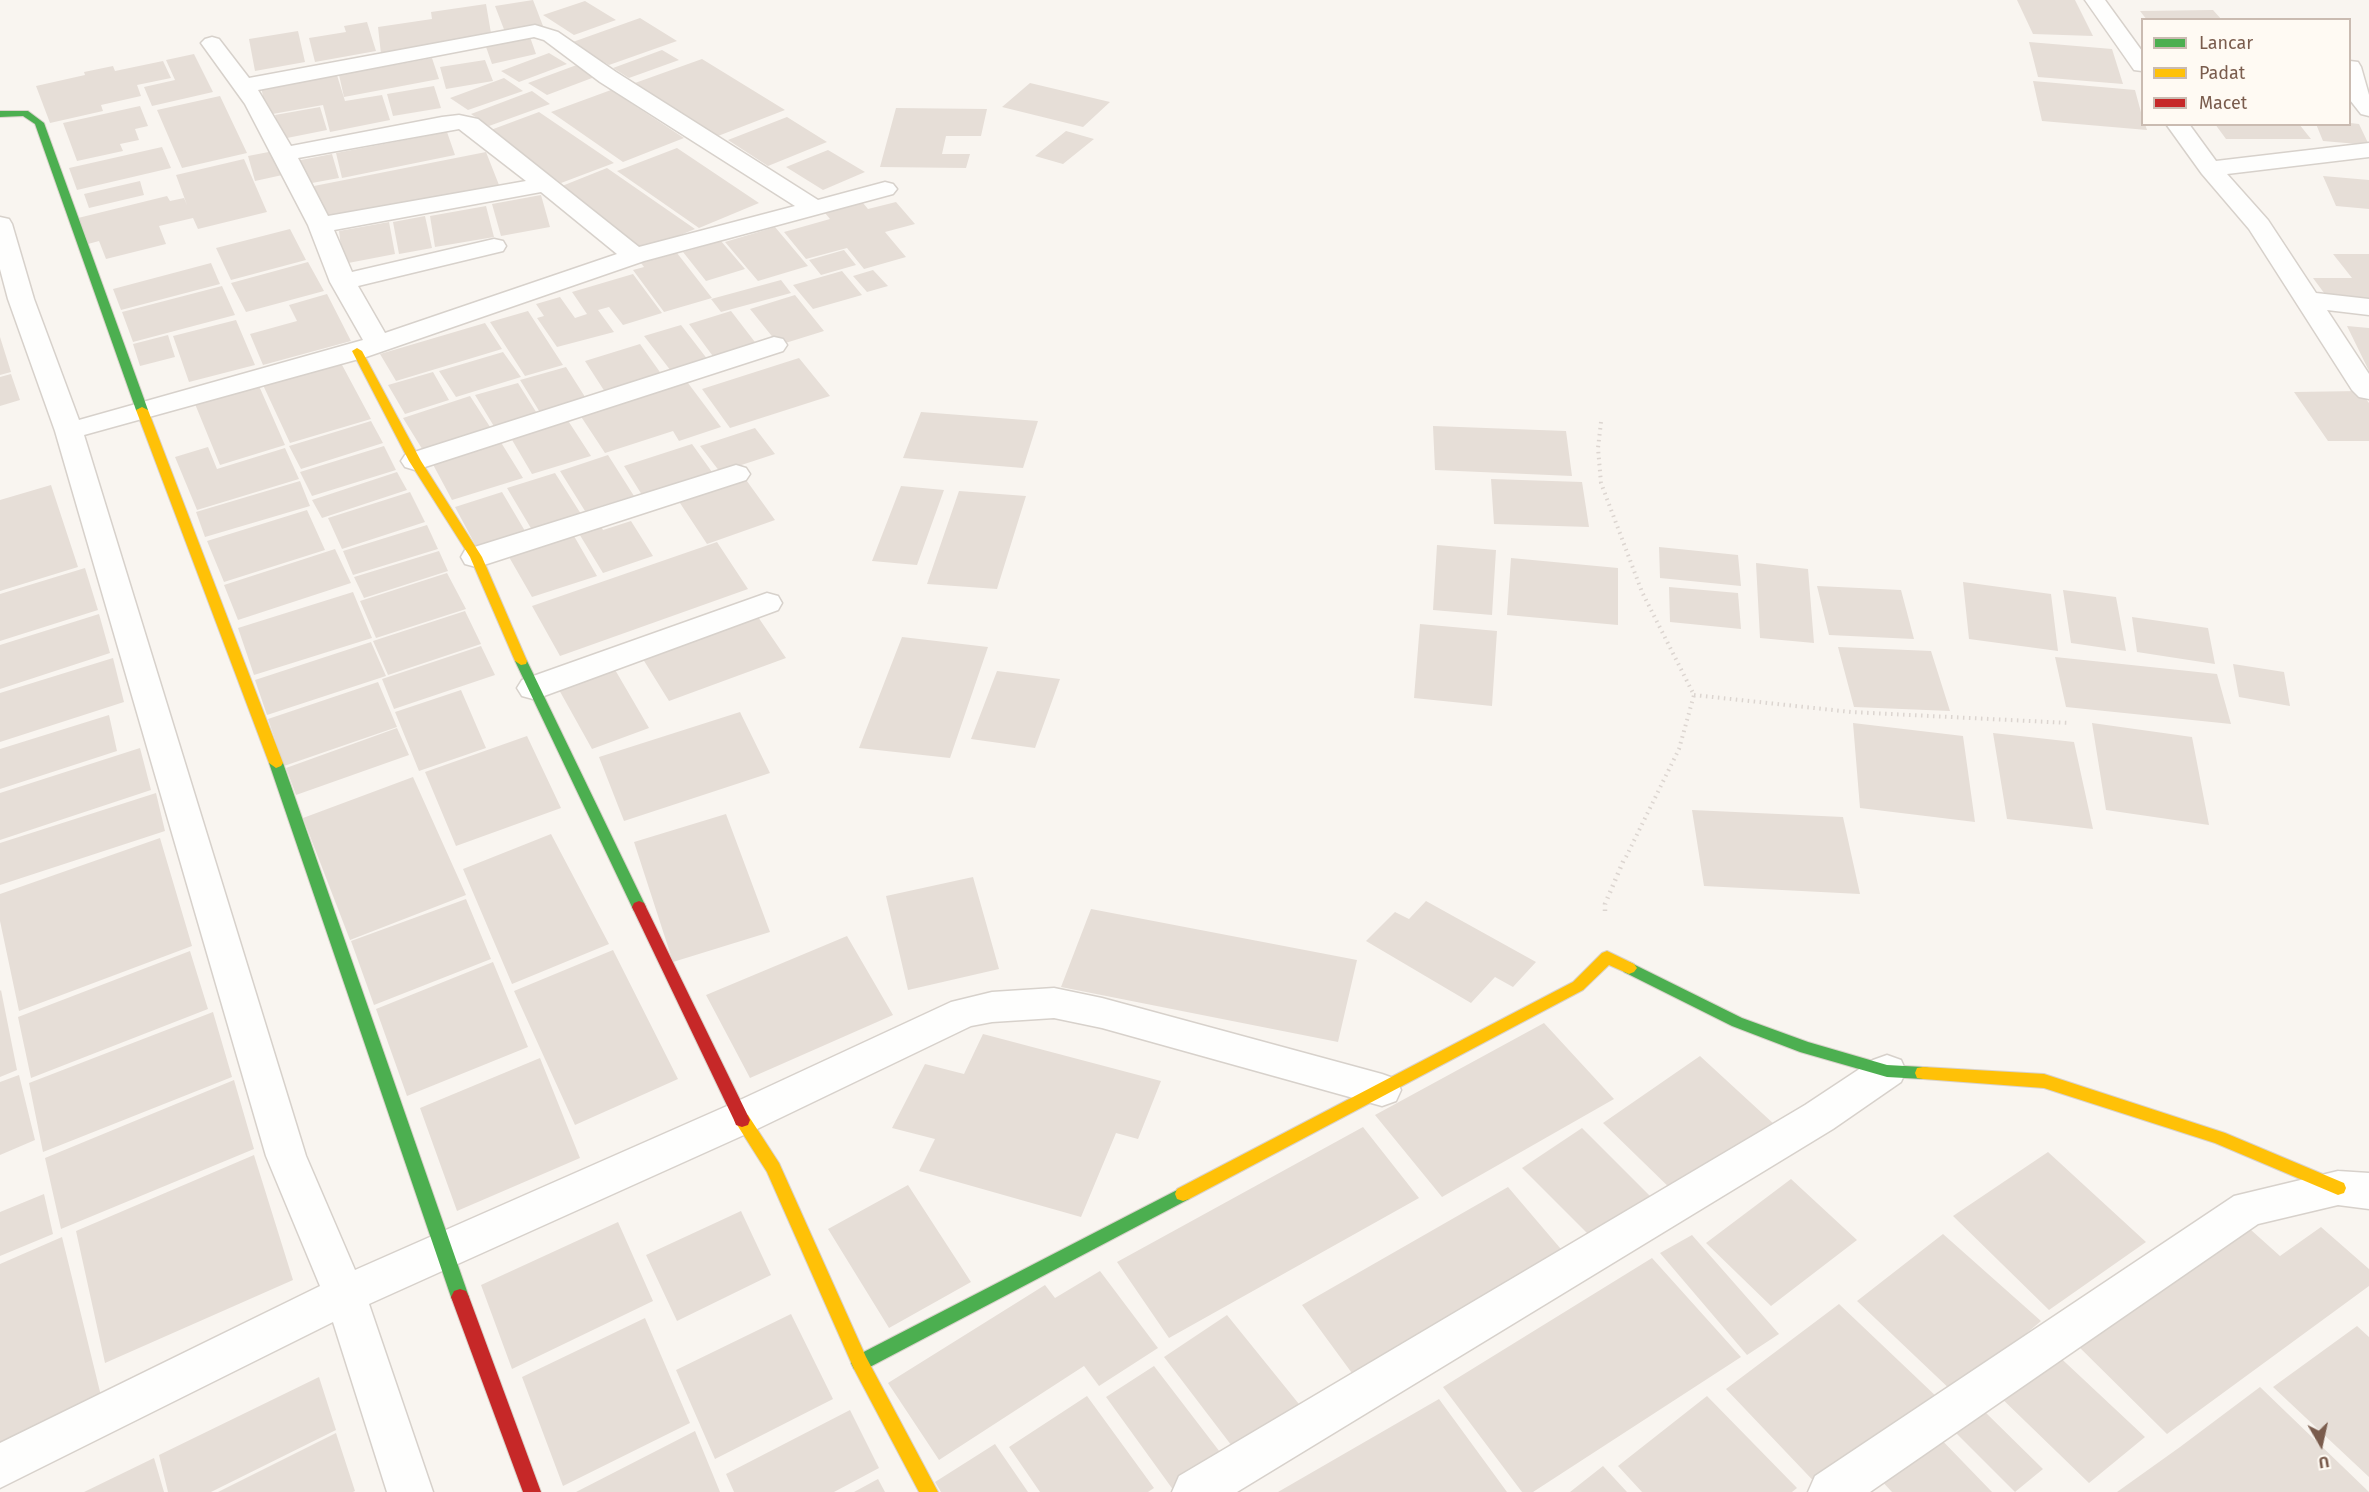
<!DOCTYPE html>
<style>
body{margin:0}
#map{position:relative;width:2369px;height:1492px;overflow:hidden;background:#f9f5f0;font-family:"Fira Sans",sans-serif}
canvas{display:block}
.legend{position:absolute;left:2141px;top:18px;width:210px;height:108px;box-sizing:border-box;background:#fffaf3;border:2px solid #cabbb1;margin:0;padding:8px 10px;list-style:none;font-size:18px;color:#7a5c4d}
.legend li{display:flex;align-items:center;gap:12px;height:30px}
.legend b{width:30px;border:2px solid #cabbb1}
.north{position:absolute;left:2291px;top:1414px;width:60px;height:60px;-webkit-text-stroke:4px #fffaf3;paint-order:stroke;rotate:171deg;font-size:16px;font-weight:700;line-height:24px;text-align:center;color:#7a5c4d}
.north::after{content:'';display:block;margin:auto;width:21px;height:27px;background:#7a5c4d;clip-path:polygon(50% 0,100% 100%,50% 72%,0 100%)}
</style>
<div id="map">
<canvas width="2369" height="1492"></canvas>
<ul class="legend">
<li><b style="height:8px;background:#4caf50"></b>Lancar</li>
<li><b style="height:8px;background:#ffc107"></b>Padat</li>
<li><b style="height:8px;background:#c62828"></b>Macet</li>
</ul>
<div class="north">U</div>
</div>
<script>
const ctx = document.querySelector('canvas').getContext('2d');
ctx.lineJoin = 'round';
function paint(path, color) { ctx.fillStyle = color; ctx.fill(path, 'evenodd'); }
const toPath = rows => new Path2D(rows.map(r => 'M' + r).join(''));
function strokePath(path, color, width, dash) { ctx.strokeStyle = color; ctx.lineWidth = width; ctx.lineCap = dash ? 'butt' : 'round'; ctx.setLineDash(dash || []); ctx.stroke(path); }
paint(toPath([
 [533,0,543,26,505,32,495,6],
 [2017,0,2075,0,2093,36,2033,34],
 [585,1,616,20,574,35,543,15],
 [486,4,492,39,381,54,378,27,432,19,431,12],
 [2213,10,2222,20,2147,20,2140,11],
 [640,18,677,41,609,65,570,43],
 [367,22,376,51,315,62,309,38,346,32,344,26],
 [298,31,305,62,255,71,249,39],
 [530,37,536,54,492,64,485,44],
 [2029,42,2112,49,2123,84,2038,77],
 [662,50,679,60,629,78,613,68],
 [549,53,567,64,519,82,501,71],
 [194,54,213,92,152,106,144,87,175,80,166,60],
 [432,58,439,79,344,97,339,75],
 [702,59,785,110,718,136,635,83],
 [485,60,493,81,446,89,440,67],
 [163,61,171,78,137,85,141,96,101,105,103,111,50,123,36,86,85,75,84,72,113,66,115,71],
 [582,63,600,75,547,95,528,83],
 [336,72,345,101,382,95,390,120,330,132,323,105,267,115,261,87],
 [504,78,523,91,468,110,450,98],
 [2033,81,2135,90,2142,116,2142,124,2145,124,2147,130,2042,121],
 [1030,83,1110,102,1083,127,1002,107],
 [434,86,441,108,393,116,387,94],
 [611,90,684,138,623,162,551,112],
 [532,91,550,104,489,126,471,114],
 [220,96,247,153,182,168,157,110],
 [140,106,148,126,135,129,139,140,120,144,123,151,77,161,63,123],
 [320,107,327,130,282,139,275,115],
 [896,108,987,109,981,136,946,136,942,154,970,154,966,168,880,167],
 [539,112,614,163,561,183,488,131],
 [787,117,827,142,768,166,728,140],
 [2350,123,2359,124,2369,145,2323,141,2316,124],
 [2215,124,2299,124,2311,139,2226,139],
 [1066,131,1094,139,1063,164,1035,156],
 [447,132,455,155,342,178,336,153],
 [162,147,171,168,77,190,69,168],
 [677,148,759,203,699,228,617,171],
 [279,150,287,174,255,181,248,156],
 [828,150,865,172,823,190,786,167],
 [486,152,499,185,323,221,314,186],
 [332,154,339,178,301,185,296,161],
 [244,159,267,212,198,229,193,218,159,226,166,244,106,259,99,241,88,244,78,218,167,196,170,201,184,198,187,205,176,175],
 [607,168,695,229,644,250,557,188],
 [2323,176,2369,180,2369,209,2336,206],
 [140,181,144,195,89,208,84,194],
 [541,195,550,227,501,236,492,204],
 [896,202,915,224,885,232,906,257,864,269,847,248,806,259,784,232,830,219,825,213,863,203,868,209],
 [486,206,494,237,435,247,430,216],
 [425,216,432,248,399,254,393,222],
 [389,222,395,254,343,264,339,231],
 [775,227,808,266,758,281,725,242],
 [290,229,306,260,231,280,216,248],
 [721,241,745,269,706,281,683,252],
 [844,250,856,265,821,275,809,260],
 [677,253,712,298,664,312,633,270,644,267,641,263],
 [2333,254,2369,254,2369,301,2330,301,2313,278,2352,278],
 [308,262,324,291,246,312,231,283],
 [211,263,220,284,121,310,113,289],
 [873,270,888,286,867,292,853,276],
 [842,271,862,295,813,309,793,285],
 [633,274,662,313,623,325,609,307,598,310,614,332,557,347,537,318,544,316,536,304,560,297,575,318,587,314,572,292],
 [781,280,791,293,721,312,711,299],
 [222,286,235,315,133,342,122,312],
 [327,294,351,341,263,365,250,334,297,321,289,305],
 [795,295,824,331,779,345,750,309],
 [528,311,563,365,525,376,490,322],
 [731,311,758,346,715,359,689,324],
 [236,320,255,365,189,382,173,336],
 [485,323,502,349,396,381,380,354],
 [681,325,708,360,671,371,644,336],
 [2347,326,2369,328,2369,371],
 [168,335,175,357,140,366,133,344],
 [0,337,11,372,0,375],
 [640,344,662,375,605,392,585,361],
 [503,352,521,377,456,397,439,371],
 [799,358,830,396,730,428,702,389],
 [341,363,371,419,290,443,263,385],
 [566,367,587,400,541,414,520,380],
 [433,372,449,400,405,414,388,385],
 [11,374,20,400,0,406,0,377],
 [685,379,721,427,679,441,673,431,605,453,578,412],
 [518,383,538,415,495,428,475,395],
 [259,386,285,445,220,465,195,404],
 [2360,391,2369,403,2369,441,2328,441,2294,392],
 [470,396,492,430,424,452,403,418],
 [921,412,1038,421,1023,468,903,458],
 [565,416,591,456,532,474,508,433],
 [371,421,383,443,301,469,289,446],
 [1433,426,1566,431,1572,476,1435,470],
 [755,428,775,454,720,472,700,446],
 [497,436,523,478,452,500,429,457],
 [692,444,712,472,642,495,624,466],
 [384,446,396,470,312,496,300,472],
 [208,447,217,469,285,448,299,479,197,510,175,457],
 [608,455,634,496,585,511,560,471],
 [397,472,407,490,322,518,312,500],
 [555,473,581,514,532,530,507,488],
 [744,477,775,520,707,544,678,500],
 [1491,479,1582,482,1589,527,1494,524],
 [300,481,310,506,205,537,196,512],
 [51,485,78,567,0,591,0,500],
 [901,486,944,490,917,565,872,561],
 [959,491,1026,496,997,589,927,584],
 [410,492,425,522,342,549,328,518],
 [502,492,525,531,477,548,455,507],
 [307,510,325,550,224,582,207,541],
 [631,521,653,556,603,573,578,532,600,524,603,530],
 [427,525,438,549,353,575,343,551],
 [574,536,597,576,532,597,509,557],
 [717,542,748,589,560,656,532,606],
 [1437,545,1496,550,1492,615,1433,610],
 [1659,547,1738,555,1741,586,1660,578],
 [335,549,351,583,238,620,224,585],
 [439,551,448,571,364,598,354,577],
 [1511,558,1618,568,1618,625,1507,615],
 [1756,563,1808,569,1814,643,1760,638],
 [85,568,98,610,0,641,0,594],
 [447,573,466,609,376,638,360,601],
 [1963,582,2051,594,2058,651,1969,639],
 [1817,586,1901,590,1914,639,1829,635],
 [1669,587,1738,593,1741,629,1670,622],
 [2063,590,2116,597,2126,651,2071,643],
 [353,592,372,638,254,675,238,628],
 [465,611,481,644,388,675,373,641],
 [99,614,110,653,0,689,0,645],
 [756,614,786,658,669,701,641,656],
 [2132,617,2208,628,2215,664,2137,652],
 [1420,624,1497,631,1492,706,1414,698],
 [902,637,988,647,950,758,859,748],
 [371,642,386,676,267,715,255,680],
 [481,646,495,675,394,709,382,679],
 [1838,647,1931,651,1950,711,1854,707],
 [2055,657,2217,674,2231,724,2066,707],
 [113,658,124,702,0,742,0,693],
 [2233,664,2284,672,2290,706,2239,697],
 [614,668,649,728,592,749,558,688],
 [997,671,1060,679,1035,748,971,739],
 [378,682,397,727,284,766,268,719],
 [461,690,486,748,419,771,395,712],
 [740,712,770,773,624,821,599,757],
 [109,715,117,751,0,789,0,749],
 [1853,723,1963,736,1975,822,1860,808],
 [2092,723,2192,737,2209,825,2106,810],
 [397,728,409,755,296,795,286,768],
 [1993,733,2074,742,2093,829,2007,819],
 [527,736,561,808,456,846,425,772],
 [140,748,151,790,0,840,0,793],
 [413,777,466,895,350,940,303,818],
 [156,793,165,831,0,885,0,843],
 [1692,810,1843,817,1860,894,1704,886],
 [726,814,770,932,673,962,634,842],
 [551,834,609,944,512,984,463,869],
 [160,838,192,946,19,1011,0,921,0,894],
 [973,877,999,969,908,990,886,896],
 [466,899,491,959,374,1005,351,941],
 [1426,901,1536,962,1513,987,1495,977,1471,1003,1366,941,1395,912,1409,919],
 [1091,909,1357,960,1338,1042,1061,987],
 [847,936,893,1015,750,1078,706,995],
 [613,950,678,1079,575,1125,514,991],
 [190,951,208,1009,31,1078,18,1017],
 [493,962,528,1047,407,1096,376,1009],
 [1,990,17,1070,0,1077,0,991],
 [213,1012,232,1077,43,1152,29,1083],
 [1544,1023,1614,1099,1442,1197,1375,1115],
 [983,1034,1161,1081,1138,1139,1116,1133,1081,1217,919,1171,935,1139,892,1128,925,1064,964,1074],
 [1700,1056,1775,1125,1677,1195,1603,1123],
 [540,1058,580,1158,457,1211,420,1108],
 [19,1075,35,1140,0,1155,0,1082],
 [234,1080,254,1149,61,1229,45,1158],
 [1363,1127,1419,1198,1169,1338,1117,1262],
 [1582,1128,1660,1206,1601,1247,1522,1168],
 [2048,1152,2146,1242,2049,1310,1953,1216],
 [254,1155,293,1280,105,1363,76,1231],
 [1791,1179,1857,1240,1771,1306,1706,1243],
 [908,1185,971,1282,889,1328,828,1229],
 [1508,1187,1566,1255,1357,1380,1302,1305],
 [44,1194,53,1234,0,1256,0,1212],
 [741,1211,771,1275,677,1321,646,1255],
 [2241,1221,2280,1256,2321,1227,2369,1269,2369,1286,2167,1434,2071,1339],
 [618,1222,653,1301,512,1369,481,1285],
 [1943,1234,2041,1321,1955,1394,1857,1301],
 [1692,1235,1779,1334,1747,1355,1660,1253],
 [62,1237,104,1408,0,1456,0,1264],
 [1652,1258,1741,1357,1533,1492,1522,1492,1443,1387],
 [1100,1271,1158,1348,1099,1386,1084,1366,939,1460,888,1383,1045,1285,1055,1298],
 [1839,1304,1939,1399,1824,1492,1726,1389],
 [791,1314,833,1399,715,1459,676,1370],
 [1227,1315,1303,1409,1238,1454,1164,1357],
 [645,1318,690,1423,563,1486,522,1377],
 [2357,1326,2369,1337,2369,1477,2273,1387],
 [2051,1349,2145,1437,2089,1483,1995,1392],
 [1154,1366,1223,1456,1174,1491,1106,1397],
 [319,1377,336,1430,211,1492,168,1492,159,1455],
 [2260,1387,2369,1492,2117,1492,2180,1447],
 [1087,1396,1154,1488,1148,1492,1040,1492,1009,1447],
 [1707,1396,1797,1488,1792,1492,1642,1492,1618,1466],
 [1439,1399,1507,1492,1278,1492],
 [1982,1409,2043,1469,2015,1492,1955,1432],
 [850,1410,879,1468,834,1492,734,1492,726,1474],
 [695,1431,720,1492,576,1492],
 [1934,1432,1992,1492,1892,1492,1877,1476],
 [336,1433,355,1491,353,1492,218,1492],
 [995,1444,1028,1492,941,1492,935,1482],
 [154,1458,164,1492,84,1492],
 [1603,1466,1627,1492,1570,1492],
 [878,1479,885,1492,854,1492]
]), '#e6ded7');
const street = toPath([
 [2085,0,2105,0,2142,51,2142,71,2134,70,2085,0],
 [535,25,558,32,616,72,818,200,885,182,893,184,897,189,893,194,644,261,366,357,84,435,306,1156,355,1270,727,1106,951,1002,992,992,1054,988,1102,998,1382,1074,1396,1079,1401,1090,1396,1101,1382,1106,1102,1028,1054,1018,992,1022,971,1026,755,1130,369,1304,433,1492,387,1492,333,1322,0,1488,0,1443,320,1286,266,1156,55,431,8,299,0,269,0,217,9,219,12,224,34,299,79,420,363,340,330,282,308,225,245,104,201,43,205,39,212,37,219,39,249,78,535,25],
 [534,37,544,40,600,82,795,206,639,247,478,119,459,115,442,117,291,146,258,90,534,37],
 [459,129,526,181,328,216,298,158,459,129],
 [541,192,617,254,385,333,358,286,503,251,506,246,503,241,494,239,352,272,334,230,541,192],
 [2350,61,2358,62,2361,67,2369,95,2369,116,2361,114,2350,100,2350,61],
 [2166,124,2189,124,2216,161,2369,143,2369,157,2227,174,2268,220,2316,293,2369,299,2369,315,2327,310,2369,374,2369,399,2359,397,2352,390,2249,229,2202,174,2166,124],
 [774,337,783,339,787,345,783,351,425,467,415,470,405,467,401,461,405,455,774,337],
 [736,465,746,468,750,474,746,480,487,564,476,567,465,564,461,557,465,550,736,465],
 [767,593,778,596,782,603,778,610,544,696,533,699,522,696,517,688,522,680,767,593],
 [1887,1055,1901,1060,1906,1071,1901,1082,1833,1129,1237,1492,1172,1492,1179,1476,1805,1105,1873,1060,1887,1055],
 [2338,1171,2369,1173,2369,1209,2338,1205,2258,1224,1870,1492,1808,1492,1815,1476,2234,1196,2338,1171]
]);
const fast = toPath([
 [0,111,28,111,44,123,148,410,146,412,138,412,136,410,35,124,23,116,0,117,0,111],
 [521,657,527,661,646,907,644,911,634,911,632,907,515,661,521,657],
 [276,758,283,763,469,1297,466,1303,460,1305,454,1303,451,1297,269,763,276,758],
 [1629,962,1742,1018,1808,1042,1887,1065,1923,1067,1929,1068,1931,1073,1929,1078,1923,1079,1887,1077,1800,1052,1732,1026,1624,972,1621,968,1624,964,1629,962],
 [1183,1187,1189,1189,1191,1194,1189,1199,866,1369,860,1371,854,1369,851,1363,854,1357,1183,1187]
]);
const slow = toPath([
 [357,348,362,351,421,461,482,557,527,661,526,664,521,665,515,661,470,557,409,461,352,351,357,348],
 [142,407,148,410,283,763,281,766,276,768,269,763,136,410,142,407],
 [1607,951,1634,964,1637,968,1634,972,1629,974,1609,965,1583,990,1189,1199,1183,1201,1177,1199,1175,1194,1177,1189,1573,982,1602,953,1607,951],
 [1923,1067,2044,1074,2225,1133,2344,1183,2346,1188,2344,1193,2338,1195,2215,1143,2044,1088,1923,1079,1917,1078,1915,1073,1917,1068,1923,1067],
 [742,1113,748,1115,779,1163,866,1357,938,1492,919,1492,854,1369,767,1172,734,1120,736,1115,742,1113]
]);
const jam = toPath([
 [639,901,644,903,646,907,750,1120,748,1125,742,1127,736,1125,734,1120,632,907,634,903,639,901],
 [460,1289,466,1291,469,1297,541,1492,523,1492,451,1297,454,1291,460,1289]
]);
strokePath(street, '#d7d1cb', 3);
strokePath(fast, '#d9d2cb', 2);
strokePath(slow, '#d9d2cb', 2);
strokePath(jam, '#d9d2cb', 2);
strokePath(toPath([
 [1601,422,1598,448,1601,483,1642,592,1694,695,1679,749,1625,859],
 [1694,695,1851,712,2069,723]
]), '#dcd5d0', 4, [1.5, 4.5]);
strokePath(toPath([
 [1605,911,1605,904,1625,857]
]), '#dcd5d0', 4.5, [1.5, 5]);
paint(street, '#fefefd');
paint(fast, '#4caf50');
paint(slow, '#ffc107');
paint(jam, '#c62828');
</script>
